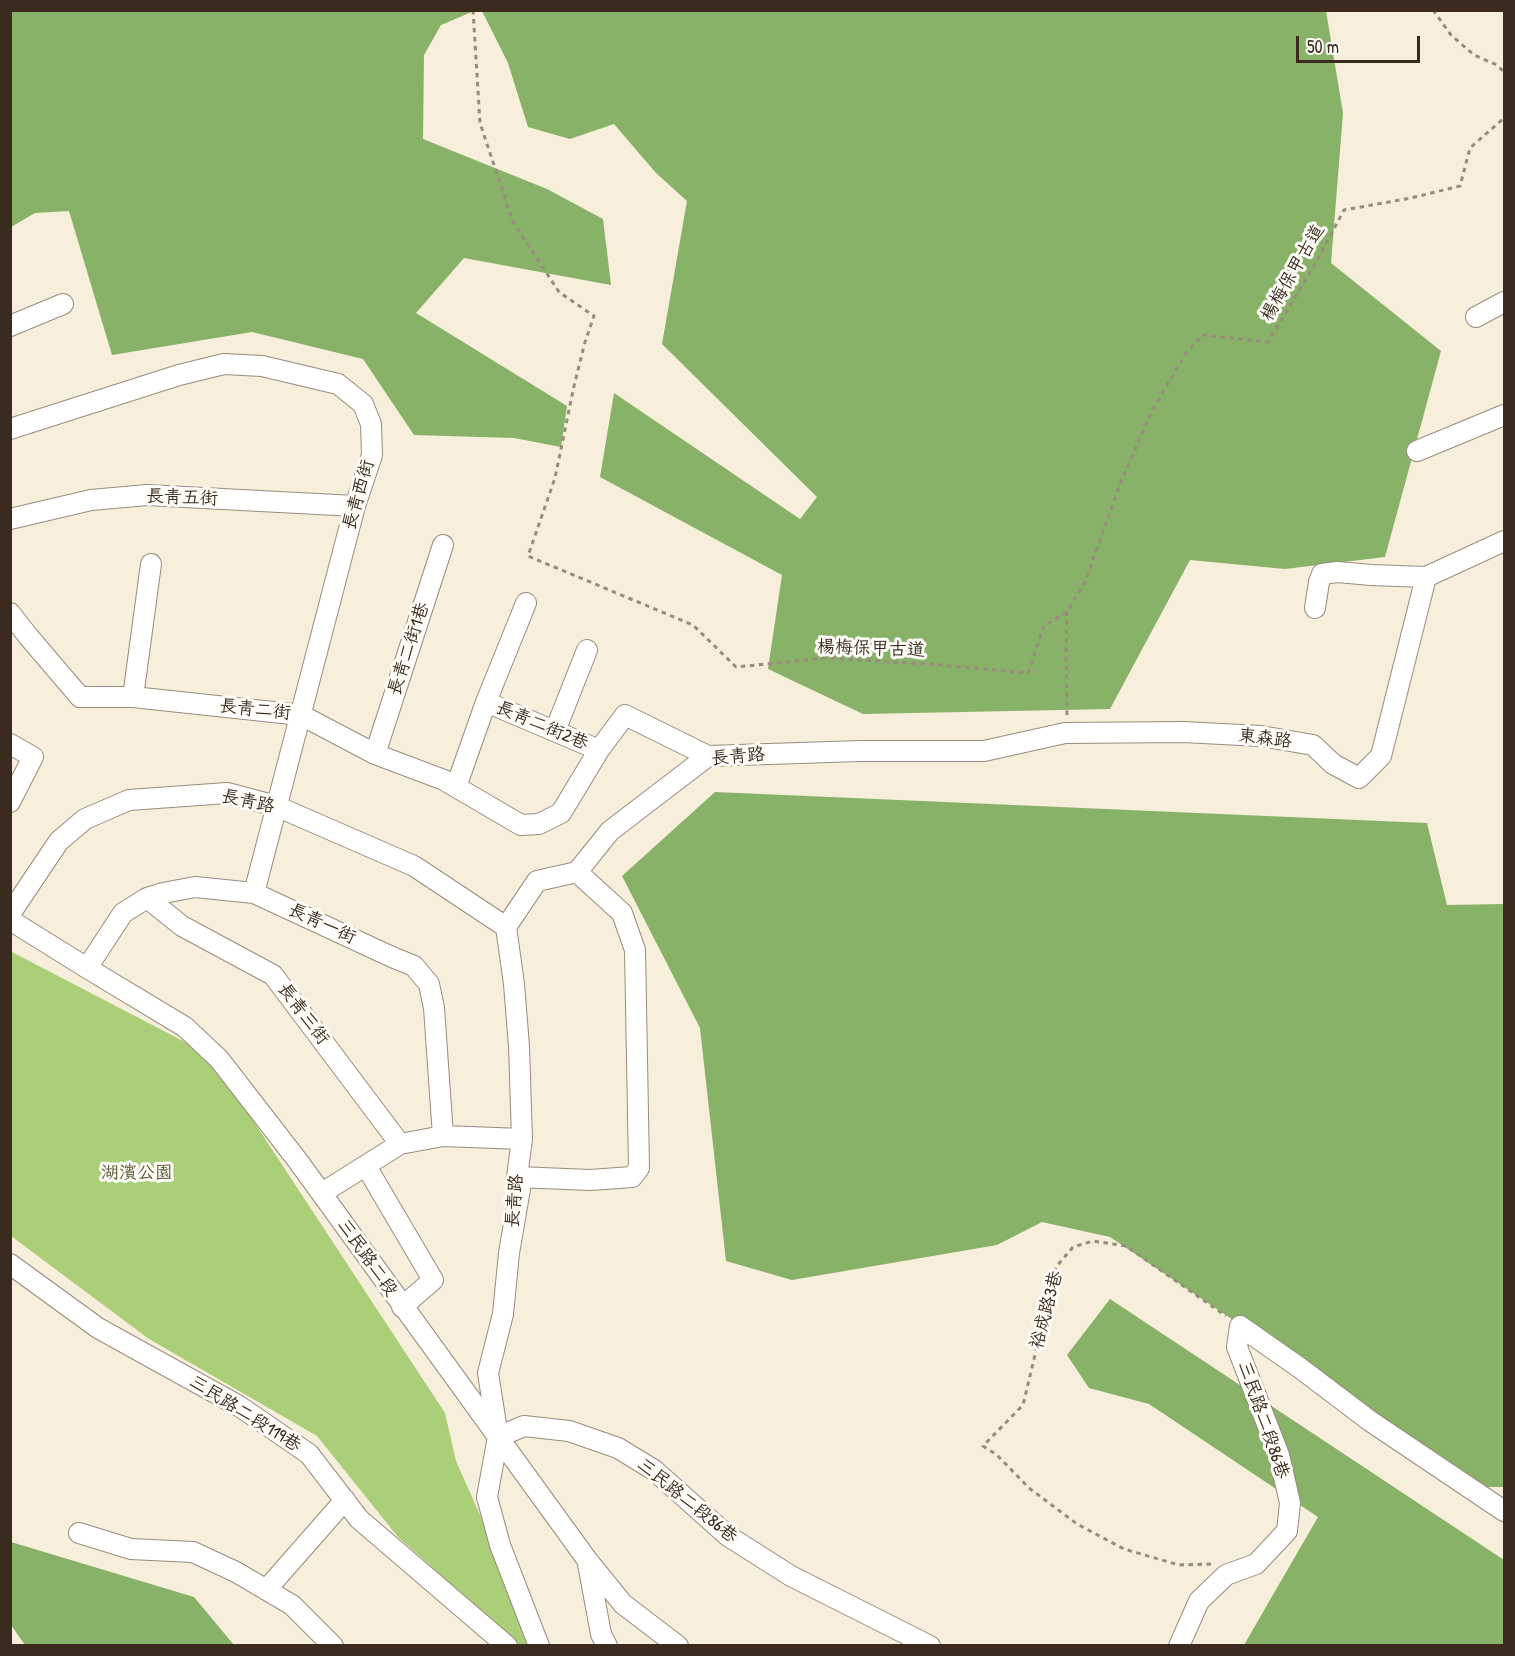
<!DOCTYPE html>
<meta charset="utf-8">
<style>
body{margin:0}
#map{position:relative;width:1515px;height:1656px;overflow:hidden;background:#f7eedc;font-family:"Patrick Hand",sans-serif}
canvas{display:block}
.frame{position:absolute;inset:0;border:12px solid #3b2a1e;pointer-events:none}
.scale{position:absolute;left:1296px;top:36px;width:124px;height:27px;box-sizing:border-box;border:3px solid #3b2a1e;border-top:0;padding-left:8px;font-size:18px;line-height:21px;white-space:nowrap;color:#3b2a1e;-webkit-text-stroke:4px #fdfcf7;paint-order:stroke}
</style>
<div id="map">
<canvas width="1515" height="1656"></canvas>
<div class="frame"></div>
<div class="scale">50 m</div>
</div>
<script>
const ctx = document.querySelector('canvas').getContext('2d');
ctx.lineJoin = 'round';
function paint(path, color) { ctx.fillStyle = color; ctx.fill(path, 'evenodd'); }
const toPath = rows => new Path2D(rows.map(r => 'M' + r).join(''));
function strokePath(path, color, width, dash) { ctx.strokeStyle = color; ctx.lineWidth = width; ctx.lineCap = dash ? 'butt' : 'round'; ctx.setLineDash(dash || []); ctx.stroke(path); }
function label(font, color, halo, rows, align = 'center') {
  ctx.font = font + ' "Patrick Hand","LXGW WenKai TC",sans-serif'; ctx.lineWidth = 6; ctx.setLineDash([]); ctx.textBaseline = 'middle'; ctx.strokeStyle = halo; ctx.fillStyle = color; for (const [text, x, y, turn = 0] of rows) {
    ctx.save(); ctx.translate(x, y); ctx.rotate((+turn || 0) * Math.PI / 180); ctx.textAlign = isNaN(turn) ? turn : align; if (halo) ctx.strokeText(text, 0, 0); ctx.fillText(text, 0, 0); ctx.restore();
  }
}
paint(toPath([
 [10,951,210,1055,445,1413,456,1461,500,1560,528,1645,520,1645,398,1537,317,1436,149,1339,11,1236]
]), '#abcf78');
paint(toPath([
 [11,10,474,11,441,25,424,55,423,139,547,189,603,219,611,285,464,258,416,313,567,406,561,447,514,438,414,435,363,359,252,332,112,355,69,211,35,213,11,227],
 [482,11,1326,11,1343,113,1331,263,1441,351,1385,557,1285,569,1190,560,1110,709,863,714,768,669,782,575,600,477,614,393,800,519,817,497,662,344,687,201,656,173,614,124,570,139,528,127,508,63],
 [715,792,1427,823,1447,905,1504,904,1504,1487,1481,1487,1110,1237,1042,1222,997,1245,792,1280,726,1261,700,1028,622,876],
 [1110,1299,1504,1560,1504,1645,1244,1645,1318,1517,1149,1404,1089,1388,1067,1355],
 [11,1542,194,1597,234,1645,25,1645,11,1625]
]), '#88b268');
const minor = toPath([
 [1476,317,1504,302],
 [10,326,63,304],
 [10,429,179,375,224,364,262,366,338,384,363,404,371,424,372,455,355,506,254,893],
 [1417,451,1504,415],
 [10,519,91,500,147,495,355,506],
 [151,564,133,697,301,715,375,754,444,780,521,825,539,824,561,813,599,750,625,715,708,756],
 [1315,608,1319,582,1322,574,1338,572,1371,575,1426,577],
 [10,613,28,636,80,697,133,697],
 [486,702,526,603],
 [555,731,587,650],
 [10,744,33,757,10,802],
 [375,754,443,545],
 [456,787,486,702,599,750],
 [147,898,182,926,273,975,400,1144],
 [10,914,59,841,85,819,129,800,227,793,276,806,414,866,506,927],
 [10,920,87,968,185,1027,219,1059,298,1161,588,1561,623,1604,678,1646],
 [87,968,123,913,147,898,163,893,195,887,254,893,392,957,414,966,429,984,434,1008,443,1136],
 [366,1166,433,1280,402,1307],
 [517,1177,590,1180,632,1177,639,1168,635,950,622,913,577,872],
 [322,1193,400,1144,443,1136,522,1139],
 [10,1264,98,1328,239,1406,309,1454,359,1519,507,1646],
 [498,1437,524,1426,569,1431,618,1448,654,1470,728,1536,791,1576,930,1646],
 [79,1533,131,1549,193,1552,236,1572,292,1605,333,1646],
 [588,1564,601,1634,607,1646],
 [266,1590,345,1500],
 [539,1646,500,1545,487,1497,498,1437,488,1373,503,1314,509,1253,520,1189,517,1177,522,1139,519,1046,514,984,506,927,537,881,577,872,610,831,708,756,860,751,984,751,1065,733,1183,732,1261,736,1313,745,1333,764,1359,778,1381,756,1426,577,1504,541],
 [1179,1646,1199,1601,1226,1575,1256,1564,1287,1531,1290,1503,1279,1455,1237,1347,1240,1326,1300,1368,1370,1421,1504,1511]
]);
strokePath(minor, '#998c7d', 22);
strokePath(toPath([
 [473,10,480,123,513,222,559,292,594,316,585,342,574,386,555,478,528,556,693,625,736,667,829,658,942,665,1028,673,1044,626,1067,612,1085,582,1120,484,1152,411,1186,353,1203,335,1268,342,1314,266,1344,210,1411,198,1460,186,1470,148,1504,118],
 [1433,10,1451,35,1474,55,1497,65,1504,72],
 [1067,715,1066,651,1067,612],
 [1211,1564,1179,1565,1124,1549,1077,1524,1029,1488,997,1455,983,1446,1023,1405,1056,1267,1073,1247,1093,1241,1126,1246,1226,1316]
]), '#998c7d', 3, [4.5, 4.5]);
strokePath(minor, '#fff', 20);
label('18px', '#3b2a1e', '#fdfcf7', [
 ["楊梅保甲古道",1293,273,-60],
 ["長青西街",359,495,-74],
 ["長青五街",182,498,2],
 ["長青二街1巷",409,649,-72],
 ["楊梅保甲古道",871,649,2],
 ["長青二街",255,710,6],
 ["長青二街2巷",542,726,23],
 ["東森路",1265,739,7],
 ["長青路",738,757,-5],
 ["長青路",248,802,12],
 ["長青一街",322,924,25],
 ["長青三街",303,1014,53],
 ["長青路",515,1201,-85],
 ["三民路二段",367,1258,55],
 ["裕成路3巷",1047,1310,-75],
 ["三民路二段119巷",245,1414,32],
 ["三民路二段86巷",1263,1420,71],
 ["三民路二段86巷",687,1501,39]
]);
label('18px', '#5d5c39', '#fdfcf7', [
 ["湖濱公園",137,1173]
]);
</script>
